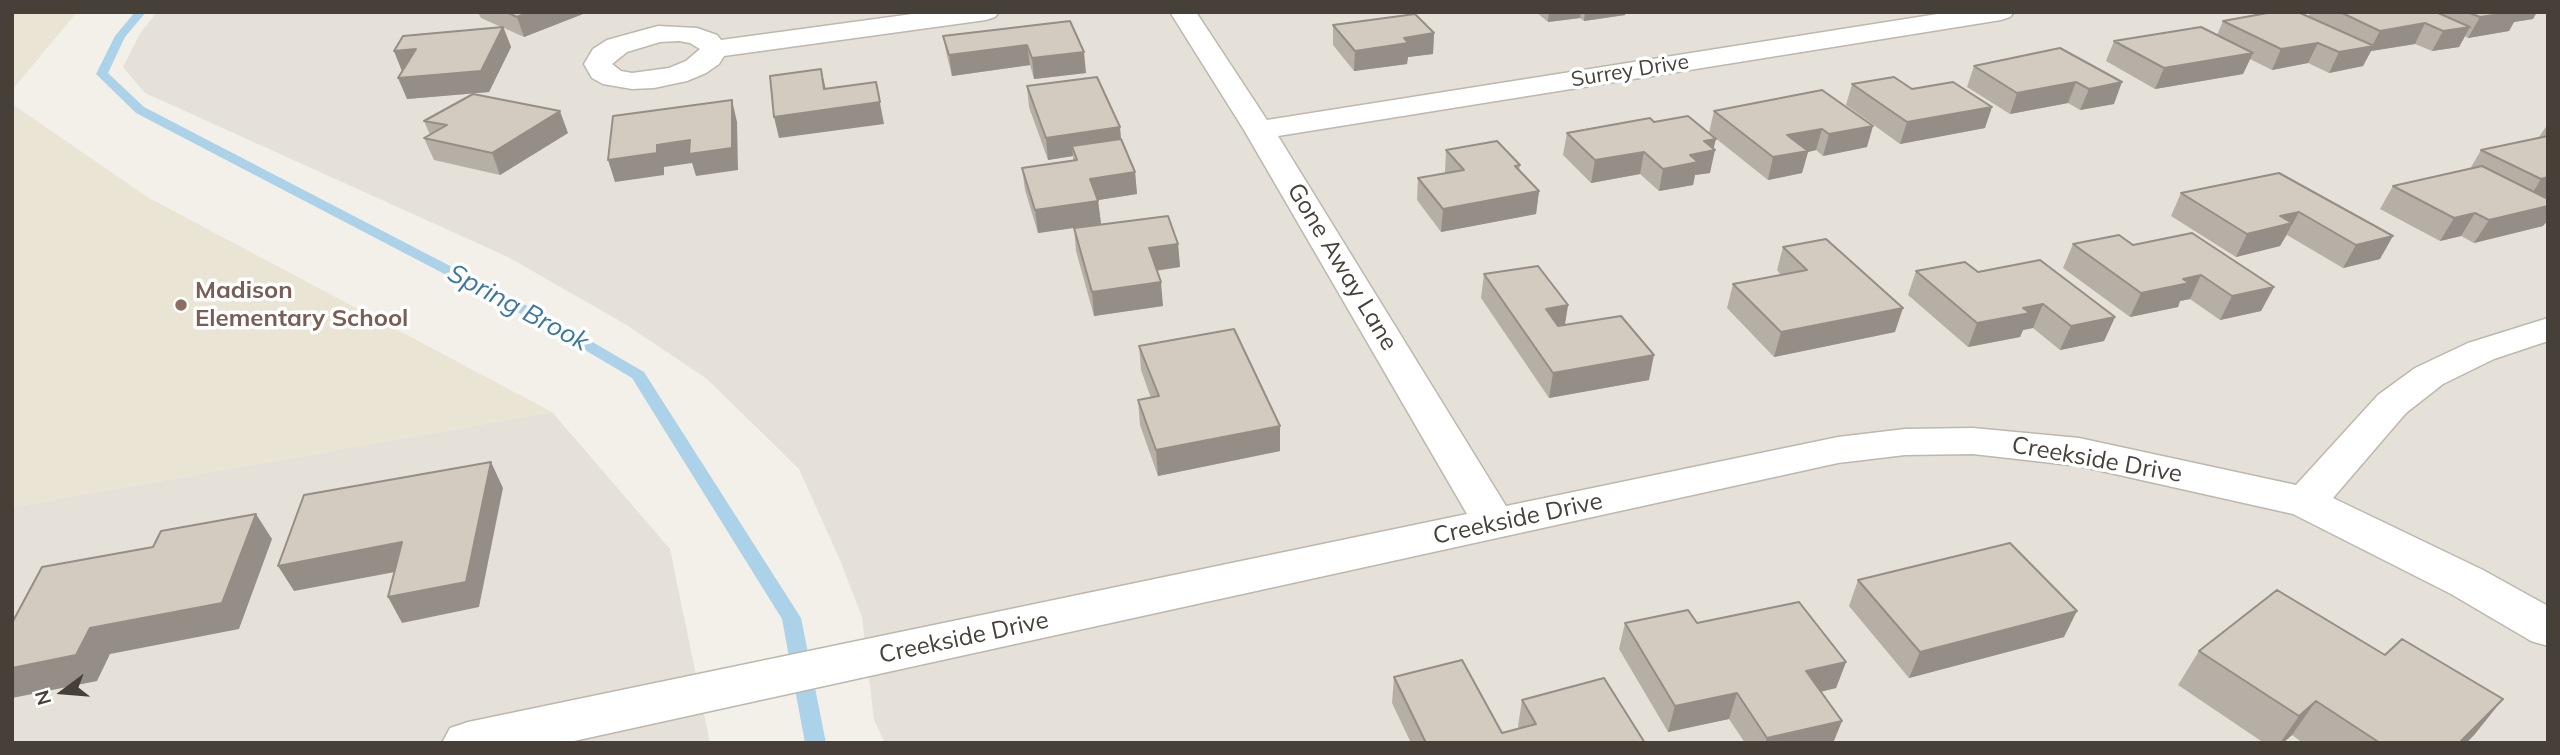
<!DOCTYPE html>
<style>
body{margin:0}
#map{position:relative;width:2560px;height:755px;overflow:hidden;background:#f3f0e9;font-family:Mulish,sans-serif}
canvas{display:block}
.frame{position:absolute;inset:0;border:14px solid #464038;pointer-events:none}
.north{position:absolute;left:28px;top:657px;width:70px;height:70px;-webkit-text-stroke:5px #fff;paint-order:stroke;rotate:254deg;font-size:19px;font-weight:700;line-height:28px;text-align:center;color:#464038}
.north::after{content:'';display:block;margin:auto;width:24px;height:32px;background:#464038;clip-path:polygon(50% 0,100% 100%,50% 72%,0 100%)}
</style>
<div id="map">
<canvas width="2560" height="755"></canvas>
<div class="frame"></div>
<div class="north">N</div>
</div>
<script>
const ctx = document.querySelector('canvas').getContext('2d');
ctx.lineJoin = 'round';
function paint(path, color) { ctx.fillStyle = color; ctx.fill(path, 'evenodd'); }
const toPath = rows => new Path2D(rows.map(r => 'M' + r).join(''));
function strokePath(path, color, width, dash) { ctx.strokeStyle = color; ctx.lineWidth = width; ctx.lineCap = dash ? 'butt' : 'round'; ctx.setLineDash(dash || []); ctx.stroke(path); }
function label(font, color, halo, rows, align = 'center') {
  ctx.font = font + ' Mulish,sans-serif'; ctx.lineWidth = 7; ctx.setLineDash([]); ctx.textBaseline = 'middle'; ctx.strokeStyle = halo; ctx.fillStyle = color; for (const [text, x, y, turn = 0] of rows) {
    ctx.save(); ctx.translate(x, y); ctx.rotate((+turn || 0) * Math.PI / 180); ctx.textAlign = isNaN(turn) ? turn : align; if (halo) ctx.strokeText(text, 0, 0); ctx.fillText(text, 0, 0); ctx.restore();
  }
}
paint(toPath([
 [157,12,2548,12,2548,743,885,743,874,720,862,617,840,560,799,469,707,379,625,324,508,257,145,93,123,67,141,32],
 [552,412,670,549,710,743,12,743,12,507]
]), '#e6e1d8');
paint(toPath([
 [12,12,77,12,12,90],
 [12,104,149,198,552,412,12,507]
]), '#eae4d5');
paint(toPath([
 [135,12,146,12,125,37,108,73,144,107,558,322,644,372,801,618,826,743,805,743,782,619,632,378,548,328,136,113,96,74,115,36,135,12]
]), '#acd2e9');
const minor = toPath([
 [927,12,999,12,995,17,986,20,724,56,719,64,706,73,687,81,654,88,632,89,603,84,592,78,584,64,593,49,607,40,658,26,697,28,717,35,721,40,927,12],
 [679,41,690,43,700,49,686,61,669,68,632,73,621,71,612,64,627,52,660,42,679,41],
 [1170,12,1196,12,1267,120,1950,12,2014,12,2010,17,2001,20,1278,136,1506,506,1838,437,1905,429,1973,428,2079,438,2296,485,2378,395,2415,368,2468,343,2548,318,2548,341,2494,359,2443,384,2406,413,2333,498,2483,570,2548,606,2548,646,2531,641,2451,594,2293,514,2079,466,1973,454,1905,455,1838,463,565,743,442,743,450,728,468,722,1467,514,1244,130,1170,12]
]);
strokePath(minor, '#bdb7ad', 3);
paint(minor, '#fff');
paint(toPath([
 [478,12,588,12,524,37,504,28,511,47,489,92,407,99,402,71,394,51,501,27,481,18],
 [1536,12,1626,12,1625,15,1584,21,1580,18,1548,22],
 [2311,12,2537,12,2533,19,2514,22,2509,31,2468,38,2465,36,2459,47,2432,51,2415,44,2371,51,2363,66,2329,73,2308,63,2272,70,2250,59,2243,74,2155,89,2106,61,2114,41,2217,35,2223,21,2308,17],
 [1070,21,1086,73,1034,79,1030,65,952,76,947,56,943,36],
 [1333,25,1434,33,1433,54,1408,57,1407,64,1354,71,1333,45],
 [2060,48,2114,104,2080,110,2068,103,2010,114,1967,87,1974,66],
 [1852,84,1912,89,1985,128,1900,144,1846,105],
 [1027,86,1121,139,1135,172,1137,194,1098,200,1101,224,1038,233,1025,190,1022,168,1073,160,1073,156,1048,160,1029,107],
 [1822,90,1867,147,1823,156,1816,150,1808,152,1802,173,1768,180,1709,133,1714,111],
 [424,121,568,133,500,175,434,160,424,138,430,135],
 [1654,122,1710,173,1695,175,1693,185,1659,191,1640,174,1591,183,1563,155,1567,133],
 [2548,124,2548,196,2545,197,2548,199,2548,220,2543,226,2474,243,2461,236,2440,241,2380,209,2393,186,2470,169,2481,150,2539,137],
 [1446,150,1520,165,1519,170,1539,191,1536,214,1441,232,1417,200,1418,178,1446,173,1445,172],
 [2279,173,2380,259,2343,268,2287,235,2280,246,2236,257,2171,216,2181,193],
 [1074,228,1178,244,1180,267,1157,271,1163,306,1094,316,1076,251],
 [2073,244,2133,245,2274,287,2261,311,2220,320,2190,299,2180,301,2178,307,2130,317,2063,268],
 [1783,247,1895,332,1774,357,1727,308,1733,284,1781,275,1777,270],
 [1916,271,2115,317,2104,341,2060,350,2033,328,2023,330,2020,337,1968,347,1908,295],
 [1484,274,1568,305,1565,325,1649,380,1549,398,1481,298],
 [1139,346,1280,451,1158,476,1140,425,1138,400,1151,398,1141,370],
 [1858,580,2064,637,1909,678,1849,606],
 [1625,623,1697,623,1846,662,1836,688,1821,692,1842,721,1833,743,1745,743,1729,719,1668,732,1619,649],
 [2199,651,2475,734,2466,743,2303,743,2292,735,2283,743,2264,743,2178,685],
 [1394,677,1502,733,1519,729,1518,726,1522,700,1645,743,1411,743,1392,703]
]), '#b5afa5');
paint(toPath([
 [529,12,588,12,524,37,517,17],
 [1549,12,1581,12,1580,18,1548,22],
 [1585,12,1626,12,1625,15,1584,21],
 [2502,12,2537,12,2533,19,2514,22,2509,31,2468,38,2480,17],
 [2425,23,2415,44,2371,51,2363,66,2329,73,2339,52,2372,46,2380,31],
 [503,27,511,47,489,92,407,99,398,78],
 [2470,27,2459,47,2432,51,2443,31],
 [1434,33,1433,54,1408,57,1407,64,1354,71,1355,51,1404,38],
 [2318,43,2308,63,2272,70,2281,49],
 [1027,45,1030,65,952,76,949,55],
 [416,49,402,71,394,51],
 [1084,52,1086,73,1034,79,1032,58],
 [2253,53,2243,74,2155,89,2164,68],
 [821,69,826,90,876,82,884,124,779,138,774,117,824,89],
 [2076,82,2068,103,2010,114,2017,93],
 [2122,82,2114,104,2080,110,2089,89],
 [732,100,737,122,738,170,696,176,692,163,664,167,664,175,615,182,608,160,657,145],
 [1992,107,1985,128,1900,144,1907,122],
 [560,111,568,133,500,175,492,153],
 [1873,126,1867,147,1823,156,1829,134],
 [1120,127,1122,149,1072,146,1073,156,1048,160,1046,138],
 [1822,129,1816,150,1808,152,1802,173,1768,180,1773,157,1787,135],
 [1716,139,1713,151,1715,150,1710,173,1695,175,1693,185,1659,191,1663,169,1690,155,1704,141],
 [1644,152,1640,174,1591,183,1595,160],
 [1135,172,1137,194,1092,201,1090,179],
 [2548,177,2548,196,2527,202,2541,179],
 [1539,191,1536,214,1441,232,1443,209],
 [1098,201,1101,224,1038,233,1035,210],
 [2548,206,2548,220,2543,226,2474,243,2489,220],
 [2299,212,2280,246,2236,257,2247,234,2280,216],
 [2475,213,2461,236,2440,241,2454,218],
 [2393,236,2380,259,2343,268,2356,245],
 [1178,244,1180,267,1150,271,1149,248],
 [2201,275,2190,299,2180,301,2178,307,2130,317,2141,293,2183,279],
 [1161,282,1163,306,1094,316,1092,292],
 [2274,287,2261,311,2220,320,2232,296],
 [2043,304,2033,328,2023,330,2020,337,1968,347,1977,323,2023,308],
 [1568,305,1564,329,1542,333,1546,309],
 [1903,308,1895,332,1774,357,1781,332],
 [2115,317,2104,341,2060,350,2071,326],
 [1654,355,1649,380,1549,398,1553,373],
 [1280,426,1280,451,1158,476,1156,450],
 [491,462,503,488,479,607,402,623,388,597],
 [256,514,272,539,239,629,110,654,97,681,12,698,12,668,90,628],
 [402,542,416,568,294,591,278,566],
 [2077,611,2064,637,1909,678,1920,652],
 [1846,662,1836,688,1797,697,1806,671],
 [1737,693,1729,719,1668,732,1675,706],
 [2503,699,2475,734,2466,743,2459,743],
 [2316,701,2292,735,2283,743,2280,743,2299,716],
 [1842,721,1833,743,1765,743,1767,738]
]), '#948e86');
const building = toPath([
 [506,12,529,12,517,17,506,12],
 [2273,12,2298,12,2374,46,2339,52,2318,43,2281,49,2223,21,2273,12],
 [2340,12,2436,12,2470,27,2443,31,2425,23,2380,31,2340,12],
 [2467,12,2514,12,2480,17,2467,12],
 [1415,14,1434,33,1404,38,1408,43,1355,51,1333,25,1415,14],
 [1070,21,1084,52,1032,58,1027,45,949,55,943,36,1070,21],
 [503,27,481,71,398,78,416,49,394,51,403,36,503,27],
 [2201,27,2253,53,2164,68,2114,41,2201,27],
 [2060,48,2122,82,2089,89,2076,82,2017,93,1974,66,2060,48],
 [821,69,824,89,876,82,880,102,774,117,770,76,821,69],
 [1097,77,1120,127,1046,138,1027,86,1097,77],
 [1894,77,1912,89,1953,82,1992,107,1907,122,1852,84,1894,77],
 [1822,90,1873,126,1829,134,1822,129,1787,135,1808,151,1773,157,1714,111,1822,90],
 [473,94,560,111,492,153,424,138,447,125,424,121,473,94],
 [732,100,732,148,689,154,690,140,657,145,657,153,608,160,613,116,732,100],
 [1688,116,1716,139,1704,141,1715,150,1690,155,1698,162,1663,169,1644,152,1595,160,1567,133,1650,118,1654,122,1688,116],
 [2548,136,2548,177,2541,179,2481,150,2548,136],
 [1121,139,1135,172,1090,179,1098,201,1035,210,1022,168,1077,160,1072,146,1121,139],
 [1497,141,1520,165,1515,166,1539,191,1443,209,1418,178,1464,170,1446,150,1497,141],
 [2482,166,2548,199,2548,206,2489,220,2475,213,2454,218,2393,186,2482,166],
 [2279,173,2393,236,2356,245,2299,212,2280,216,2292,223,2247,234,2181,193,2279,173],
 [1168,216,1178,244,1149,248,1161,282,1092,292,1074,228,1168,216],
 [2192,233,2274,287,2232,296,2201,275,2183,279,2189,283,2141,293,2073,244,2119,235,2133,245,2192,233],
 [1826,239,1903,308,1781,332,1733,284,1807,270,1783,247,1826,239],
 [2040,260,2115,317,2071,326,2043,304,2023,308,2030,313,1977,323,1916,271,1965,262,1978,272,2040,260],
 [1538,266,1568,305,1546,309,1558,326,1621,316,1654,355,1553,373,1484,274,1538,266],
 [1234,329,1280,426,1156,450,1138,400,1159,396,1139,346,1234,329],
 [491,462,466,582,388,597,402,542,278,566,304,495,491,462],
 [256,514,222,603,90,628,76,655,12,668,12,623,42,567,153,547,161,531,256,514],
 [2010,543,2077,611,1920,652,1858,580,2010,543],
 [2277,590,2385,655,2402,639,2503,699,2459,743,2380,743,2316,701,2299,716,2199,651,2277,590],
 [1799,602,1846,662,1806,671,1842,721,1767,738,1737,693,1675,706,1625,623,1688,610,1697,623,1799,602],
 [1462,660,1502,733,1536,724,1522,700,1604,678,1645,743,1426,743,1394,677,1462,660]
]);
paint(building, '#d3cbc0');
strokePath(building, '#948e86', 2);
for (const [x, y, r, color] of [
 [181,305,7,"#8d6e63"]
]) { const dot = new Path2D(); dot.arc(x, y, r, 0, 2 * Math.PI); ctx.fillStyle = color; ctx.fill(dot); strokePath(dot, '#fff', 2.5); }
label('21px', '#464038', '#fff', [
 ["Surrey Drive",1630,71,-9]
]);
label('24px', '#464038', '#fff', [
 ["Gone Away Lane",1342,267,59],
 ["Creekside Drive",2097,460,10],
 ["Creekside Drive",1518,519,-12],
 ["Creekside Drive",964,638,-12]
]);
label('bold 24px', '#785e54', '#fff', [
 ["Madison",195,291],
 ["Elementary School",195,319]
], 'left');
label('italic 26px', '#3b78a0', '#fff', [
 ["Spring Brook",518,308,28]
]);
</script>
